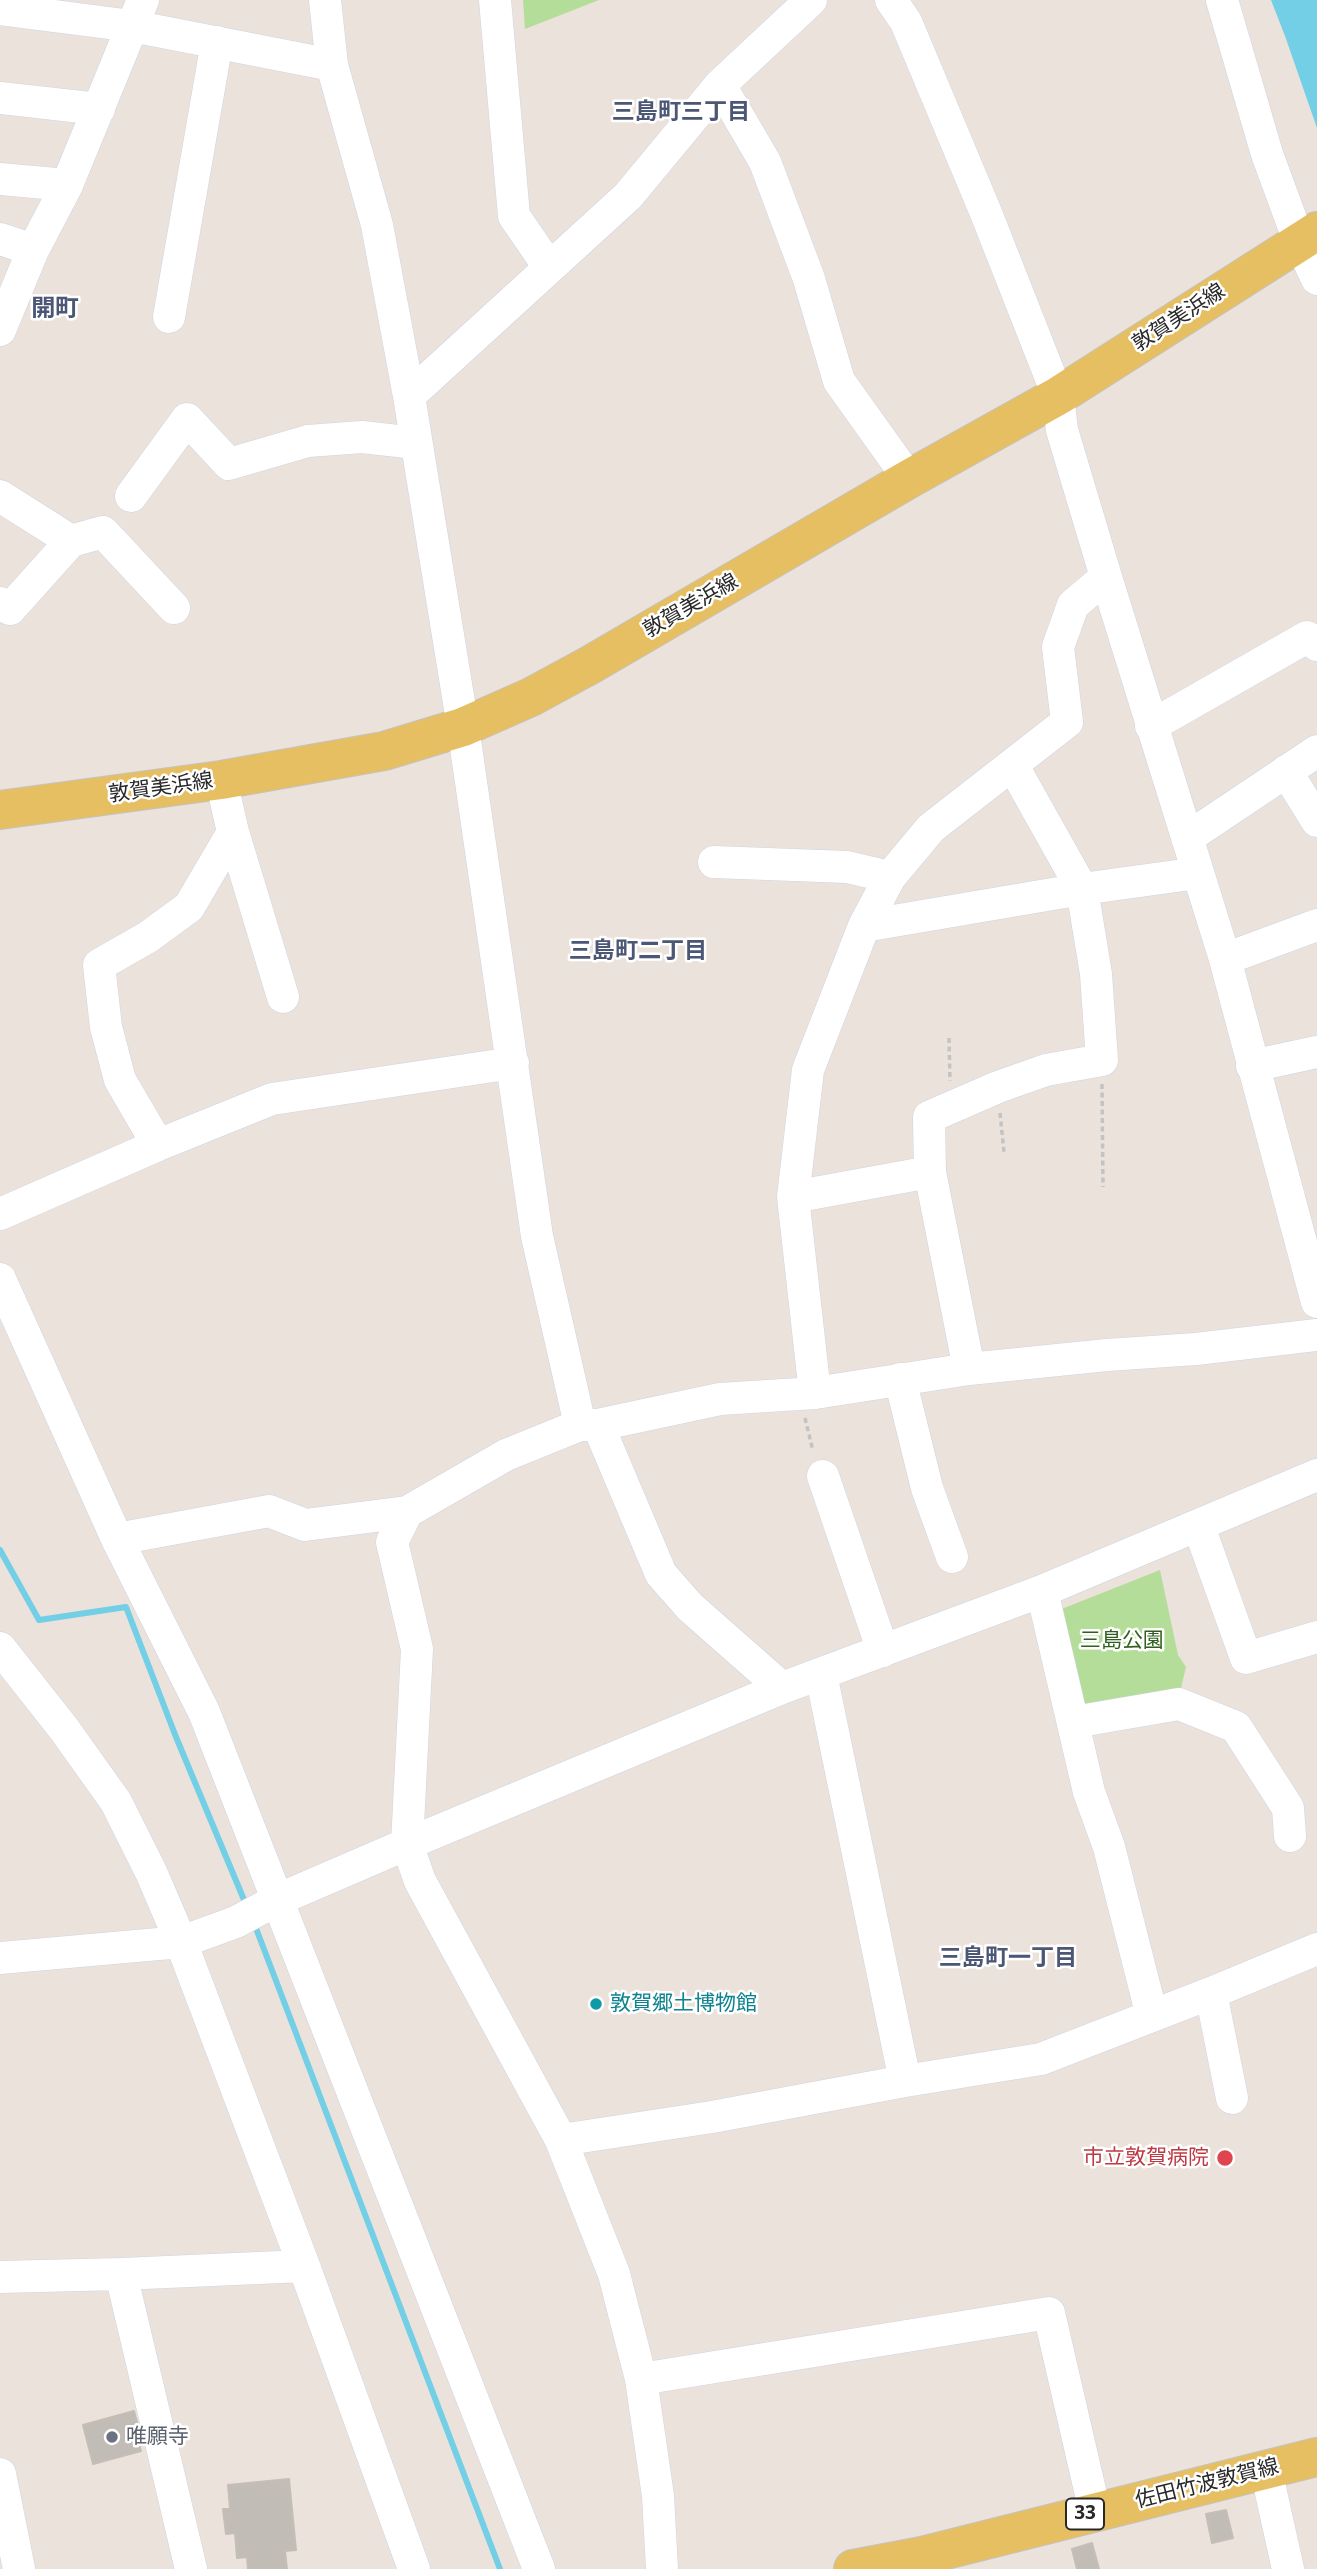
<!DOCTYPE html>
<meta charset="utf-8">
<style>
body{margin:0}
canvas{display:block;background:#eae2db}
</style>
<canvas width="1317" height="2569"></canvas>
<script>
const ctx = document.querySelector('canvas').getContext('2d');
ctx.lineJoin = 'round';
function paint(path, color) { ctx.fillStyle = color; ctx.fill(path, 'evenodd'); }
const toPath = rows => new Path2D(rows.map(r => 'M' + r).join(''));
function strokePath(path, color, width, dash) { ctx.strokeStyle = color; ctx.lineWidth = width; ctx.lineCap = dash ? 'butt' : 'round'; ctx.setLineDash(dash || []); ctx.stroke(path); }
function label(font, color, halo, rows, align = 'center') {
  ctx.font = font + ' "Noto Sans","Noto Sans JP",sans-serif'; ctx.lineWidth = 5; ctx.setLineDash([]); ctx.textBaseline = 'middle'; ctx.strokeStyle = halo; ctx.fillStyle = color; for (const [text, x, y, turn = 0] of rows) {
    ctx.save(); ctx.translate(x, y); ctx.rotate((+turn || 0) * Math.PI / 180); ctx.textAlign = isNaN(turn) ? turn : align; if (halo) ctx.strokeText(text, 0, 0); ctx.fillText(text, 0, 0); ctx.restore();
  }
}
paint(toPath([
 [523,0,599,0,525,29],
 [1160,1570,1178,1655,1186,1667,1179,1696,1086,1711,1059,1610]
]), '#b5dd9a');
paint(toPath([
 [1271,0,1317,0,1317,128,1285,36]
]), '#73cfe6');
strokePath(toPath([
 [0,1550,39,1620,126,1607,176,1737,247,1907],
 [254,1923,500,2569]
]), '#73cfe6', 6);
const building = toPath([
 [134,2411,143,2445,139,2445,141,2451,93,2464,83,2425,134,2411],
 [289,2479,296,2550,285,2551,287,2569,248,2569,247,2557,237,2558,235,2533,226,2534,223,2509,230,2509,228,2485,289,2479],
 [1226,2510,1233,2538,1212,2543,1206,2514,1226,2510],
 [1092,2543,1099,2569,1077,2569,1072,2549,1092,2543]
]);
paint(building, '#c2bcb7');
strokePath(building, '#c5beb5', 2);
const minor = toPath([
 [325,0,332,65,377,225,409,396,463,727,537,1236,580,1425],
 [495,0,514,216,549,267],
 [891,0,906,22,986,213,1058,396,1062,430,1106,577,1225,959,1317,1302],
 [1222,0,1267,154,1299,241,1317,279],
 [0,9,132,26,332,65],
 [720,85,765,162,809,279,839,381,909,479],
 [0,98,99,109],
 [0,179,67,185],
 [0,239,33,250],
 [169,317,217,42],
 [0,330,33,250,67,185,143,0],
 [409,396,628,196,720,85,811,0],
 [0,496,71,541,10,609,0,603],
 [131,496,187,419,229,464,308,441,362,437,416,443],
 [71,541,103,532,174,608],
 [1151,726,1307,637,1317,645],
 [1286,771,1317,821],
 [233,832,283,997],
 [1187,838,1317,751],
 [714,862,847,867,890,877],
 [864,926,890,877,931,828,1067,722,1058,647,1073,605,1106,577],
 [1225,959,1317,925],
 [1252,1066,1317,1052],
 [158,1145,120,1080,106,1027,99,965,148,937,189,907,233,832,221,780],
 [930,1172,929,1117,998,1087,1046,1070,1102,1060,1096,974,1082,889,1013,766],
 [793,1197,930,1172,969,1369],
 [0,1214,158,1145,272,1099,513,1063],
 [0,1279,117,1539,204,1712,539,2569],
 [900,1379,927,1488,952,1557],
 [815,1393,793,1197,808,1070,864,926,1082,889,1198,873],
 [598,1425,661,1574,690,1607,782,1688],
 [823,1476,883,1651],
 [1199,1527,1246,1658,1317,1637],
 [117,1539,269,1511,305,1525,407,1512],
 [1042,1591,1089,1792,1109,1847,1152,2016],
 [0,1648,64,1729,116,1802,151,1872,181,1942,304,2266,414,2569],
 [821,1674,905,2081],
 [1074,1722,1179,1704,1236,1727,1288,1808,1290,1836],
 [0,1958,181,1942,236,1922,277,1900,407,1844,782,1688,1042,1591,1317,1475],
 [1211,1993,1232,2098],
 [561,2140,712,2117,905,2081,1041,2059,1211,1993,1317,1949],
 [121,2274,191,2569],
 [0,2277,121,2274,304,2266],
 [641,2379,1049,2313,1095,2512],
 [1266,2470,1288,2569],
 [0,2474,19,2569],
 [662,2569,658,2496,641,2379,614,2274,561,2140,420,1881,407,1844,417,1649,392,1542,407,1512,506,1455,580,1425,598,1425,720,1399,815,1393,969,1369,1107,1355,1196,1349,1317,1335]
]);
const major = toPath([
 [0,810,221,780,384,751,463,727,531,697,590,665,909,479,1058,396,1317,231],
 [853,2569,922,2556,1317,2457]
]);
strokePath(minor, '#d0d4e0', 33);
strokePath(major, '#c3c3c3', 40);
strokePath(toPath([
 [949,1038,950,1081],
 [1102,1084,1103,1187],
 [1000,1113,1004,1152],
 [805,1418,813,1451]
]), '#c3c3c3', 3.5, [5, 3.5]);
strokePath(minor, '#fff', 32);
strokePath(major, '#e7bf63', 38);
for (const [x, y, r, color] of [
 [596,2004,7,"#0f9aa8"],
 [1225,2158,9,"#e0444e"],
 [112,2437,7,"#6b7280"]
]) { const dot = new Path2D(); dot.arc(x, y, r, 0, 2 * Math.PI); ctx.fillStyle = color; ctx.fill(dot); strokePath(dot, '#fff', 2.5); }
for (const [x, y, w] of [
 [1085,2514,38]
]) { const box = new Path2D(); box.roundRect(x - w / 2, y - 15.5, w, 31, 5); ctx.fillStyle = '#fff'; ctx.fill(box); strokePath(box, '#282828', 2); }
label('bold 19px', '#282828', null, [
 ["33",1085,2514]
]);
label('21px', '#282828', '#fff', [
 ["敦賀美浜線",1179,318,-33],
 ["敦賀美浜線",691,606,-30],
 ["敦賀美浜線",161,788,-8],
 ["佐田竹波敦賀線",1207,2484,-14]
]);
label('21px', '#305f1e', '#fff', [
 ["三島公園",1122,1641]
]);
label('21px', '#0d838f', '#fff', [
 ["敦賀郷土博物館",610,2004]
], 'left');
label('21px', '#be3a42', '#fff', [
 ["市立敦賀病院",1209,2158]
], 'right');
label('21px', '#5b616d', '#fff', [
 ["唯願寺",126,2437]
], 'left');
label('bold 23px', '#4c5675', '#fff', [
 ["三島町三丁目",681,112],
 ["三島町二丁目",638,951],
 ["三島町一丁目",1008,1958]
]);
label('bold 24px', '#4c5675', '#fff', [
 ["開町",55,309]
]);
</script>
